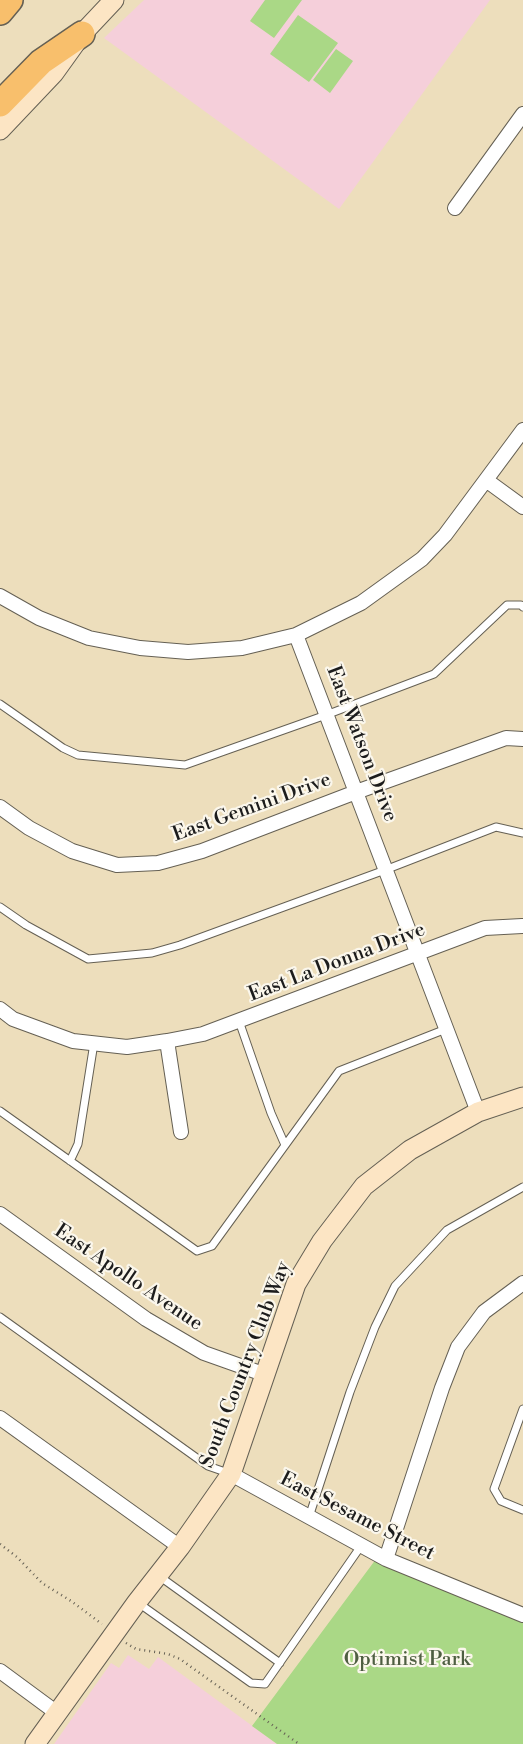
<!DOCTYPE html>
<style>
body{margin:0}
canvas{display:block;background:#eddebc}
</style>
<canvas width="523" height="1744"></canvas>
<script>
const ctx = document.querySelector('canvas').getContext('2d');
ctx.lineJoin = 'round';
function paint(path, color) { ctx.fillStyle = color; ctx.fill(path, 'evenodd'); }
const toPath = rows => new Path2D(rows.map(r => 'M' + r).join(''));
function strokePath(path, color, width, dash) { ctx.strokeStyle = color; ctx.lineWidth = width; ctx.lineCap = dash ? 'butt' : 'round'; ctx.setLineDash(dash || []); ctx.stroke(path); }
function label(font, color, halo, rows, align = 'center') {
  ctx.font = font + ' "Libre Bodoni",serif'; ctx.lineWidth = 4.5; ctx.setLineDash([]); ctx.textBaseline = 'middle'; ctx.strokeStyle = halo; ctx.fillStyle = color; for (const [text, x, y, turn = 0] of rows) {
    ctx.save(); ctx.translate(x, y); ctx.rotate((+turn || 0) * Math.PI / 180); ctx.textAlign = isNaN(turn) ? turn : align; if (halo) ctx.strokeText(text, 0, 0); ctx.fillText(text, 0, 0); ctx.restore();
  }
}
paint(toPath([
 [144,0,490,0,339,209,104,38],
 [128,1655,149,1669,158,1657,277,1744,54,1744,111,1663,119,1668]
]), '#f5cfda');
paint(toPath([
 [265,0,302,0,274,38,250,21],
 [298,15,338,43,309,82,270,54],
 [336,49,353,61,330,93,313,80],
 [379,1555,523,1615,523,1744,277,1744,252,1726]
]), '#aad886');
const lane = toPath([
 [0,704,63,748,78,755,185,765,326,715,434,674,507,605,521,605,523,607],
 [0,907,26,925,88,959,152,953,180,945,385,870,496,827,523,833],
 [239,1021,271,1113,285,1145],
 [0,1111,197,1251,212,1246,339,1071,446,1029],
 [70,1161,78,1144,94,1043],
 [0,1317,208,1466,231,1474],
 [523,1409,494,1489,501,1501,523,1510],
 [309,1517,350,1392,375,1327,395,1286,447,1230,523,1187],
 [159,1576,280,1663],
 [137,1602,251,1683,265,1684,361,1546]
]);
const street = toPath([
 [455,208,523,114],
 [486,480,523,507],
 [0,596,39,618,89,638,140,648,188,652,242,648,296,635,478,1112],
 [296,635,361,603,422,559,445,535,523,430],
 [0,807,29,828,72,851,117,865,158,863,202,851,356,792,506,738,523,739],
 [0,1009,13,1019,73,1041,127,1047,167,1041,203,1034,485,928,522,926],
 [167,1041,181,1132],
 [0,1214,146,1319,204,1353,266,1375],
 [0,1418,180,1547],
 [231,1474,386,1559,523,1615],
 [386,1559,442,1388,458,1347,484,1312,523,1283],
 [0,1671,57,1713]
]);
const secondary = toPath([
 [0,130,54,73,82,34,114,0],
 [35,1744,137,1602,180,1547,231,1474,296,1284,322,1241,364,1186,410,1150,478,1112,523,1097]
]);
const highway = toPath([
 [0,12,10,0],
 [0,104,41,62,82,34]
]);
strokePath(lane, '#656054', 9);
strokePath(street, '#656054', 16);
strokePath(secondary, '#656054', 21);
strokePath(highway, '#656054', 28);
strokePath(toPath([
 [0,1544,17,1557,42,1583,71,1601,102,1624],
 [126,1643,136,1649,168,1654,180,1659,299,1744]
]), '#656054', 2.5, [1, 4]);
strokePath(lane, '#fff', 7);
strokePath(street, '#fff', 14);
strokePath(secondary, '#fce5c4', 19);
strokePath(highway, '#f8bf6c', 25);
label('20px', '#1c1c1c', '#fbf7ec', [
 ["East Watson Drive",361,744,69],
 ["East Gemini Drive",252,808,-20],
 ["East La Donna Drive",337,963,-21],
 ["East Apollo Avenue",128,1278,34],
 ["South Country Club Way",246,1365,-69],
 ["East Sesame Street",357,1517,27]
]);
label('20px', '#4e5e41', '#fbf7ec', [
 ["Optimist Park",407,1660]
]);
</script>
